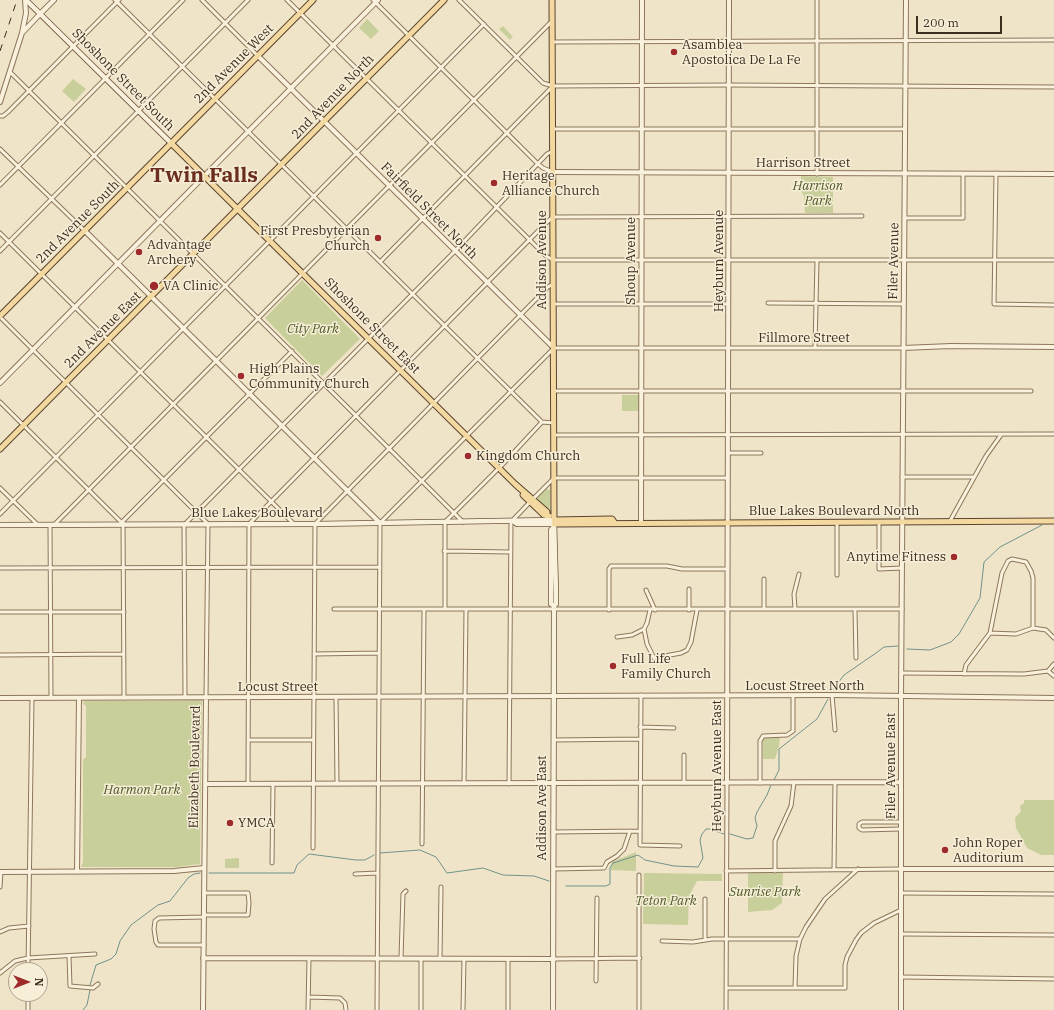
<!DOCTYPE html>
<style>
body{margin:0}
#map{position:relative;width:1054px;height:1010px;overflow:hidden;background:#f0e4c8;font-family:"IBM Plex Serif",serif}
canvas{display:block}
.north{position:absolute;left:8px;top:962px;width:40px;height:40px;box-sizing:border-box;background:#f7eed8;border:1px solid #ada18e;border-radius:50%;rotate:90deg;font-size:11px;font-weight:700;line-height:16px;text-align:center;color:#3d2e20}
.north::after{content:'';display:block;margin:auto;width:14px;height:18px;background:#9e2a2b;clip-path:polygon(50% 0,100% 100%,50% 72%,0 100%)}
.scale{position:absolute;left:916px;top:16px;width:86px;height:18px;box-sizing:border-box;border:2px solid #3d2e20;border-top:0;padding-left:5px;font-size:12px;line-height:14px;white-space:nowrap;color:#3d2e20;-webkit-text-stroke:3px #f7eed8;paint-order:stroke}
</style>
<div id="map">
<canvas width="1054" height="1010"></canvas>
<div class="north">N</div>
<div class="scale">200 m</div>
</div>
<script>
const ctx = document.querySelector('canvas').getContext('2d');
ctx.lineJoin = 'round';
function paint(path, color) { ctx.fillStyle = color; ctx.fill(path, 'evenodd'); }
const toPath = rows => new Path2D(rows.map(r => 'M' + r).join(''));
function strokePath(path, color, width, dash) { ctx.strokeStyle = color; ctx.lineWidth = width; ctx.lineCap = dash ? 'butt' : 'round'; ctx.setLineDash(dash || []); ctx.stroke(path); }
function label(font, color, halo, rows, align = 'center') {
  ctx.font = font + ' "IBM Plex Serif",serif'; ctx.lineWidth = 3; ctx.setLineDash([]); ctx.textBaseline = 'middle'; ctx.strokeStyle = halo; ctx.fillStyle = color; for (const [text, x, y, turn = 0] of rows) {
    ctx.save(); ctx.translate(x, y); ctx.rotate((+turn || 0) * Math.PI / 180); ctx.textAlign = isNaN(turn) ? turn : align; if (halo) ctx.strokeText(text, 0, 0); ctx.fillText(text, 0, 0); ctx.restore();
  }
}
paint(toPath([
 [367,19,379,31,371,39,359,28],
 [503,26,513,37,510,40,499,29],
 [73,79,86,89,74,102,62,91],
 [801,176,833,177,833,213,805,213,804,196,801,191],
 [302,280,360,339,322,376,265,318],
 [622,395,639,395,639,411,622,411],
 [546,489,550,490,550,508,547,509,538,500,538,497],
 [85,701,200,701,202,702,200,864,178,867,81,867,83,862,83,760,86,757,86,706,82,703],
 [763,738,780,738,779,746,775,759,763,759],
 [1024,800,1054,800,1054,855,1041,855,1027,848,1016,828,1015,818,1021,811,1020,806,1024,803],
 [636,852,636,871,611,870,612,862],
 [239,858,239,868,225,868,225,859],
 [644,873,722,874,722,881,697,881,689,896,688,925,643,924],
 [748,873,783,873,782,903,772,910,748,912]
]), '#c9cf9b');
strokePath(toPath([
 [907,649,930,650,951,642,959,634,980,598,984,562,1000,547,1042,525],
 [832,691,844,675,876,653,884,647,898,646],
 [774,780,779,770,779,749,817,719,828,699],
 [730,834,747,839,753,838,757,826,755,818,757,812,767,795,771,785],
 [380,853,420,850,436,857,447,873,483,868,503,875,534,876,549,881],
 [209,873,294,873,297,865,309,854,356,860,365,860,374,855],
 [566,886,606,886,610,884,610,868,613,863,638,855,645,860,674,866,698,867,703,858,700,840,702,834,706,829,710,829,724,834],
 [90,985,96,965,111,959,116,954,120,941,131,925,158,905,170,901,188,878,194,874,200,873],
 [83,1010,87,1005,90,990]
]), '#6f938a', 1);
const minor = toPath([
 [115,0,542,422],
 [202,0,257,55],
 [287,0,546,256,553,260,1054,260],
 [373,0,538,164,543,168,553,172],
 [459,0,543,83,553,86,729,85,1054,87],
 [817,0,817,174],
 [552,42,1054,40],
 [10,72,463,522],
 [0,116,3,116,8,112,119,0],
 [553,129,905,129],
 [0,149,85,231],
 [996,173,994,304,1054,305],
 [0,185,183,0],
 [905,218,963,218,963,174],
 [0,233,293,523],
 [0,251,248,0],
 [380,262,551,88],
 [768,303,904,304],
 [554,304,728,304],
 [0,317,208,524,206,697],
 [815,348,817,260],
 [554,391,1031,391],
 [0,402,123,524],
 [554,435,1054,434],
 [728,453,761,453],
 [902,477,974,477],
 [0,488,38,525],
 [533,499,554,478,727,478],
 [0,514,484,24],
 [950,521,986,456,1001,435],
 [837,522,837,575],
 [879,522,879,569,902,568],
 [55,524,552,21],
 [50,525,51,698],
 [444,551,510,552],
 [0,568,380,567],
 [764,579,764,609],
 [646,590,655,610],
 [334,609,902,609],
 [445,609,445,522,503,464,542,422,554,423],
 [795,609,794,594,799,574],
 [609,610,609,569,611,566,667,566,682,569,727,569],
 [650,610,647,623,644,629,647,644,654,658,681,653,687,650,691,642,697,610],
 [689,610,689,589],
 [855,610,856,658],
 [0,612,124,612],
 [990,633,1016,634,1033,628,1046,630,1054,638],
 [617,637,632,635,644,629],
 [314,654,379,653],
 [0,655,124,654],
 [1048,671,1054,664],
 [1048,671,1054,676],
 [902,673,1024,674,1048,671],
 [964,674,966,665,990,633,1002,573,1008,561,1012,559,1026,562,1031,571,1033,578,1033,628],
 [641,695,640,845,680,846],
 [832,695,835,730],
 [185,697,184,525,455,251,547,154,553,151],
 [124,698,123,521,292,351],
 [336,698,337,784],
 [640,727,674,728],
 [248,740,313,740],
 [554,740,640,739],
 [684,783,684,755],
 [760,783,760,741,763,736,787,735,793,731,793,696],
 [248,784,249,524,546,223,553,217,862,216],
 [464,784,466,610],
 [509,784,511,522,530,502],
 [901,829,862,830,859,828,859,824,862,822,901,822],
 [553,832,640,831],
 [422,844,424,610],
 [313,848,315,524,475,361,548,287,553,284],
 [272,863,273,784],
 [553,869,604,868,607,862,617,856,624,849,630,831],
 [834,870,835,782],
 [726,871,901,869],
 [775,871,775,841,791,806,794,782],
 [355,874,378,873],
 [0,887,1,872],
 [901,893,1054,894],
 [705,899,705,939],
 [204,915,248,915,249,903,248,893,204,893],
 [0,932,9,928,29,926],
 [902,934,1054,935],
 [662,941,693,942,712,939,800,939],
 [204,945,158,945,156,942,154,929,155,921,159,918,204,917],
 [69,956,70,986,93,988,98,984],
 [401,958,403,894,406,891],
 [421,959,421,1010],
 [440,959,441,887],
 [554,959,640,958],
 [28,970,32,698],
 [0,973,15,961,28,958,95,954],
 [902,977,1054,979],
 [596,981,597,898],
 [726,988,845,988,845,965,847,957,856,940,861,933,874,923,901,910],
 [795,988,796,956,800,939,806,927,825,899,858,869],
 [309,997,340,998,345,1003,346,1010],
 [28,1010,28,994],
 [308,1010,309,958],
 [377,1010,380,523,554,348,903,348],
 [463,1010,464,959],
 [508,1010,508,959],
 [639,1010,639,875],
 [726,1010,727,783]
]);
const tertiary = toPath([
 [22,33,26,13,25,0],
 [257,55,554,348],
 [0,102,22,33,40,14],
 [553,172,1054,174],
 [85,231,380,523],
 [903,348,951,346,1054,347],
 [0,383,378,0],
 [641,522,642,0],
 [0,698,832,695,1054,698],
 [727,783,729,0],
 [205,784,901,782],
 [901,869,1054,869],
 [0,872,174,871,204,868],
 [77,872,79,698],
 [203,958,554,959],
 [203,1010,206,697],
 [901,1010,901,697,906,0]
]);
const secondary = toPath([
 [26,0,171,143],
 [40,14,54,0],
 [514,522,517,524,554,524],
 [0,525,315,524,554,520,556,593,556,604,554,606,553,1010],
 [554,606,551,604,551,530,554,527]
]);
const primary = toPath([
 [552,0,554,520],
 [171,143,515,484,547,512,547,515],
 [0,316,313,0],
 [0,449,444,0],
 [524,492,523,495,544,515,549,516],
 [554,520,612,519,614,522],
 [554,524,1054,521]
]);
strokePath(minor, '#8d765c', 5);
strokePath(tertiary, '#8d765c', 6);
strokePath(secondary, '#6f573f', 6);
strokePath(primary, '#5b4430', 7);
strokePath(minor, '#faf1dc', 3);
strokePath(tertiary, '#faf1dc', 4);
strokePath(secondary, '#faf1dc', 4.5);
strokePath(primary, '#f3d9a0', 5);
strokePath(toPath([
 [0,51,17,0]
]), '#3d2e20', 1, [7, 7]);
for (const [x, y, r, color] of [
 [674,52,4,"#9e2a2b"],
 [494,183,4,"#9e2a2b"],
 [378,238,4,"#9e2a2b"],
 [139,252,4,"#9e2a2b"],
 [154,286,5,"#9e2a2b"],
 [241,376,4,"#9e2a2b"],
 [468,456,4,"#9e2a2b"],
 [954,557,4,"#9e2a2b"],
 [613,666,4,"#9e2a2b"],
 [230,823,4,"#9e2a2b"],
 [945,850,4,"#9e2a2b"]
]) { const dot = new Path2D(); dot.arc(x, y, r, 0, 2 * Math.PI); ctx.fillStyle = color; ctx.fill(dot); strokePath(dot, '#f7eed8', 1.5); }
label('13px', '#3d2e20', '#f7eed8', [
 ["Asamblea",682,45],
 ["Apostolica De La Fe",682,60],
 ["Heritage",502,176],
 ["Alliance Church",502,191],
 ["First Presbyterian",370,231,"right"],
 ["Church",370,246,"right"],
 ["Advantage",147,245],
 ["Archery",147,260],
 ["VA Clinic",163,286],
 ["High Plains",249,369],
 ["Community Church",249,384],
 ["Kingdom Church",476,456],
 ["Anytime Fitness",946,557,"right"],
 ["Full Life",621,659],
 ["Family Church",621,674],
 ["YMCA",238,823],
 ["John Roper",953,843],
 ["Auditorium",953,858]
], 'left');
label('13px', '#3d2e20', '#f7eed8', [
 ["2nd Avenue West",234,64,-45],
 ["Shoshone Street South",123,80,45],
 ["2nd Avenue North",333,97,-46],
 ["Harrison Street",803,163],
 ["Fairfield Street North",429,211,45],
 ["2nd Avenue South",78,222,-45],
 ["Addison Avenue",542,260,-90],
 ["Shoup Avenue",631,261,-90],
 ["Heyburn Avenue",719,261,-90],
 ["Filer Avenue",894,261,-89],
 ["Shoshone Street East",372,326,45],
 ["2nd Avenue East",103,330,-45],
 ["Fillmore Street",804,338],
 ["Blue Lakes Boulevard North",834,511],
 ["Blue Lakes Boulevard",257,513],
 ["Locust Street North",805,686],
 ["Locust Street",278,687],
 ["Heyburn Avenue East",717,766,-90],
 ["Filer Avenue East",891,766,-90],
 ["Elizabeth Boulevard",195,767,-89],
 ["Addison Ave East",542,808,-90]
]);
label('italic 13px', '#4d5a26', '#f7eed8', [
 ["Harrison",818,186],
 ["Park",818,201],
 ["City Park",313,329],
 ["Harmon Park",142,790],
 ["Sunrise Park",765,892],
 ["Teton Park",666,901]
]);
label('bold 21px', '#6b2e1e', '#f7eed8', [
 ["Twin Falls",204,176]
]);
</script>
